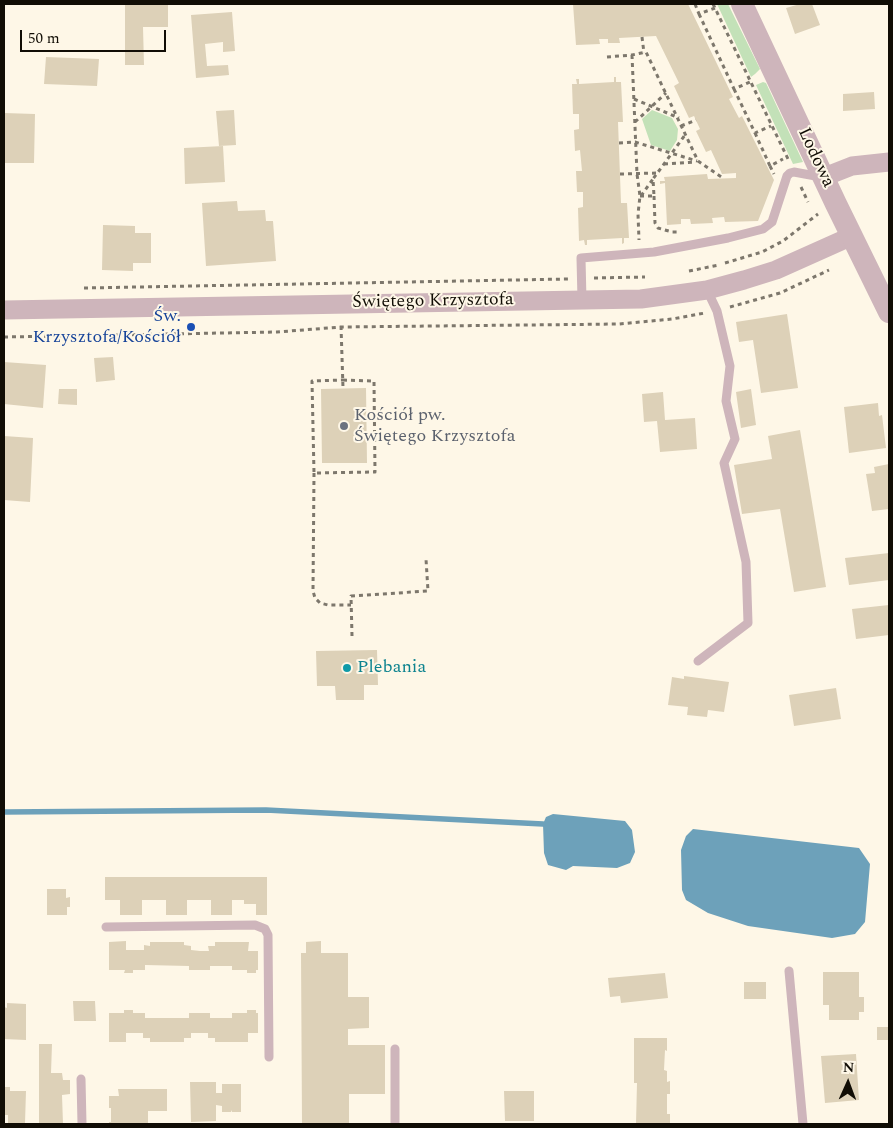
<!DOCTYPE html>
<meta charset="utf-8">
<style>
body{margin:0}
#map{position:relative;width:893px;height:1128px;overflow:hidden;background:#fef7e7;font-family:Spectral,serif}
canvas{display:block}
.frame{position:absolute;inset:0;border:5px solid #110d05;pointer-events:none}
.north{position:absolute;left:823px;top:1058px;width:50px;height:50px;-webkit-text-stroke:4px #fef7e7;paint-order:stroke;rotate:2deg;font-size:14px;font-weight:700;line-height:20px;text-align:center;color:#110d05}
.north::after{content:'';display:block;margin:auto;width:18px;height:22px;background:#110d05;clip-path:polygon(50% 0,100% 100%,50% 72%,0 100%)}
.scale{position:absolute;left:20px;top:30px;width:146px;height:22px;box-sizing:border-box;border:2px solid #110d05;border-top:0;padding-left:6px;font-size:15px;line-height:18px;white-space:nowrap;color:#110d05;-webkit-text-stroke:4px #fef7e7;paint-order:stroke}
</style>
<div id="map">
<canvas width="893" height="1128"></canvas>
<div class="frame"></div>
<div class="north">N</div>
<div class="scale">50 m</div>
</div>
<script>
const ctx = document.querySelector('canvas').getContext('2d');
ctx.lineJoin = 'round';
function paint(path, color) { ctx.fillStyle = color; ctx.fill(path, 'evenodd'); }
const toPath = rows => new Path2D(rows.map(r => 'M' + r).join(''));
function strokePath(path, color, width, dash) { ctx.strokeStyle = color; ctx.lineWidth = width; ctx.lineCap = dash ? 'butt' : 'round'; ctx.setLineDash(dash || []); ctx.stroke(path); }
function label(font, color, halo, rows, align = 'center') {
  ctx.font = font + ' Spectral,serif'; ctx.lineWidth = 4; ctx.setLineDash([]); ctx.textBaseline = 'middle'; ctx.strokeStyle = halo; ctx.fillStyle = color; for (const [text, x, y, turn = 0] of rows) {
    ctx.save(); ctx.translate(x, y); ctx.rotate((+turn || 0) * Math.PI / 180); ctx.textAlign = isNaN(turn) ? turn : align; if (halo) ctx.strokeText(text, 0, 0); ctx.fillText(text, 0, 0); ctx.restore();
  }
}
paint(toPath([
 [717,4,728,4,760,69,755,74,751,77],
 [763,82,766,83,803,162,793,164,756,85],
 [652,110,672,118,678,129,677,140,670,151,651,145,642,119]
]), '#c3e1b8');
paint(toPath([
 [553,814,625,821,632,830,635,852,630,863,617,868,573,866,566,870,548,865,544,853,543,824,546,817],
 [693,829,859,848,870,864,865,922,855,934,832,938,748,926,708,913,686,900,682,890,681,850,686,836]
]), '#6da1ba');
strokePath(toPath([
 [4,812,266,810,543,824]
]), '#6da1ba', 5.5);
paint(toPath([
 [125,4,168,4,168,27,143,27,144,65,125,65],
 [573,4,688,4,733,97,729,99,739,118,742,116,774,180,758,221,725,222,724,217,712,218,713,223,691,224,690,219,681,219,681,224,667,225,665,183,660,184,660,181,665,181,664,177,707,174,708,179,736,178,736,173,722,174,711,150,706,152,696,131,700,129,694,116,689,118,674,86,679,83,656,36,619,38,620,43,608,43,608,39,599,39,600,44,576,45],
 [800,4,812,4,820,25,795,34,786,8],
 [232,12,235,51,223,52,223,42,205,44,207,66,228,65,229,75,196,78,191,15],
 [46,57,99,59,97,86,44,84],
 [614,77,616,77,616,82,621,82,623,122,618,122,621,203,627,203,629,238,624,238,624,243,622,244,622,238,587,240,587,245,585,245,584,240,579,241,578,208,583,207,583,192,577,192,576,171,582,171,580,150,575,151,574,130,579,129,579,114,573,114,572,84,577,84,576,79,579,79,579,84,614,82],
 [874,92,875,109,843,111,843,94],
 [234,110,236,145,219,146,216,111],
 [4,113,35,114,34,163,4,163],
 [223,146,225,182,185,184,184,148],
 [237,201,238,211,265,210,266,221,273,221,276,261,206,266,202,203],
 [103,225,135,226,135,233,151,233,151,263,133,263,133,271,102,270],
 [787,314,798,388,761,393,753,340,739,342,736,322],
 [113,357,115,380,96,382,94,358],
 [4,362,46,365,43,408,4,404],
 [366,388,367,463,322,463,321,389],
 [59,389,77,389,77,405,58,404],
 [751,389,756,425,741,428,736,392],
 [663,392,665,420,695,418,697,449,660,452,657,421,644,422,642,394],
 [878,403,879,416,882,415,886,448,849,453,844,407],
 [800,430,826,587,794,592,780,509,742,514,734,465,772,459,768,436],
 [4,436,33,438,30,502,4,500],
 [889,464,889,509,872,511,866,474,875,473,874,467],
 [889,553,889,580,849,585,845,558],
 [889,605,889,635,856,639,852,609],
 [377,650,378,685,364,685,364,700,336,700,335,686,317,686,316,651],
 [684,676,729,682,724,712,708,710,707,717,687,715,688,707,668,705,672,677,684,679],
 [836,688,841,719,794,726,789,695],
 [105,877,267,877,267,915,256,915,256,904,244,904,244,900,232,900,232,915,211,915,211,900,187,900,187,915,166,915,166,900,142,900,142,915,120,915,120,900,105,900],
 [47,889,66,889,66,898,70,897,70,907,67,907,67,915,47,915],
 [126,941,126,950,144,950,144,945,150,946,150,942,184,942,184,945,191,946,191,950,200,951,209,951,208,946,215,946,215,942,249,942,248,951,258,951,258,970,256,970,256,973,247,973,247,970,232,970,232,966,210,966,210,970,189,970,189,966,145,965,145,970,133,970,133,973,124,973,125,970,109,970,109,942],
 [321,941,321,953,348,953,348,997,369,997,369,1028,348,1029,348,1045,385,1045,385,1094,349,1094,349,1124,302,1124,301,953,306,953,306,942],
 [823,972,859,972,859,997,864,997,864,1012,859,1012,859,1020,829,1020,829,1005,823,1005],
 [665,973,668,998,621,1003,620,996,610,997,608,978],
 [744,982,766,982,766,999,744,999],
 [73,1001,95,1001,96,1021,74,1021],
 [7,1003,26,1004,26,1040,4,1039,4,1007,7,1008],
 [124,1010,133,1010,133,1013,145,1013,145,1018,189,1018,189,1013,210,1013,210,1018,232,1018,232,1013,247,1013,247,1010,256,1010,256,1013,258,1013,258,1033,248,1033,248,1042,215,1042,215,1038,208,1038,208,1033,191,1033,191,1038,184,1038,184,1042,150,1042,150,1038,143,1038,143,1033,126,1033,126,1042,109,1042,109,1013,124,1013],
 [877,1027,889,1027,889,1040,877,1040],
 [634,1038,667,1038,667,1051,665,1050,664,1070,667,1071,667,1082,670,1081,670,1094,667,1094,667,1114,670,1114,670,1124,636,1124,637,1083,634,1083],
 [39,1044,52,1044,51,1073,62,1073,63,1080,70,1080,70,1094,62,1095,63,1124,39,1124],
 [856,1054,859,1100,825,1103,821,1056],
 [190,1082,216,1082,216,1093,222,1093,222,1084,241,1084,241,1112,232,1112,232,1110,231,1112,222,1112,222,1106,216,1105,216,1121,191,1122],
 [4,1087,10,1087,10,1091,26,1091,25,1123,8,1123,8,1115,4,1115],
 [118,1089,167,1089,167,1111,148,1111,148,1124,109,1124,109,1122,111,1122,111,1108,109,1108,109,1096,119,1096],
 [504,1091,534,1091,534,1121,505,1121]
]), '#ddd1b8');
strokePath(toPath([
 [695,4,699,14,715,8],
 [713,4,789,161],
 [699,14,734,89,750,82],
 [642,37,644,53],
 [632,55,637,174,640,196,638,214,639,240],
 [607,57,632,55,646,52,698,161,723,178],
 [734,89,755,133,771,126],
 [634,99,679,118],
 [635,122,666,93],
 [681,126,696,120],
 [755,133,770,166,783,159],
 [619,143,635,142,697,161],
 [664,164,695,162],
 [770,166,774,174],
 [620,174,657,173],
 [801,187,808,202],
 [640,196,654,196,653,179,685,135],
 [641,196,653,179],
 [654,196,655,223,658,228,672,232,677,232],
 [725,263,762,252,783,241,818,214],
 [689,271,719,265],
 [594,278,645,277],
 [84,288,568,279],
 [730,307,780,293,829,270],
 [341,326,343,388],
 [4,337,277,332,341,327,619,324,672,319,705,313],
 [343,380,374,381,375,472,314,473,312,381,343,380],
 [314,473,313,591,315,598,320,603,328,605,351,605],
 [352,636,351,596,428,591,426,559]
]), '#7d776c', 3, [4, 4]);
strokePath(toPath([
 [582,300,581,258,654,252,728,238,763,229,772,222,787,176,790,173,794,172,821,177],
 [698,661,748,623,746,562,724,463,735,439,726,401,730,366,717,311,707,290],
 [106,927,255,925,265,929,268,935,269,1057],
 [789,971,803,1124],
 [81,1079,82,1124],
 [395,1124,395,1049]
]), '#ceb5bb', 9);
strokePath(toPath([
 [824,177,852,166,889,162],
 [4,310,641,299,707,290,744,280,776,270,852,236]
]), '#ceb5bb', 19);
strokePath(toPath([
 [742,4,836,204,889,312]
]), '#ceb5bb', 22);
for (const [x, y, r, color] of [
 [191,327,5,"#1a4fb4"],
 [344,426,5,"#6b7280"],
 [347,668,5,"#0f9aa8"]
]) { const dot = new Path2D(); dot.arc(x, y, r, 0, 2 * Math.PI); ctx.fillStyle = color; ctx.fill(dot); strokePath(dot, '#fef7e7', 2); }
label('18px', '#110d05', '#fef7e7', [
 ["Lodowa",815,158,65],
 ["Świętego Krzysztofa",433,302,-1]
]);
label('18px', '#164399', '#fef7e7', [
 ["Św.",181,317],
 ["Krzysztofa/Kościół",181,338]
], 'right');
label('18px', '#5b616d', '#fef7e7', [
 ["Kościół pw.",354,416],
 ["Świętego Krzysztofa",354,437]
], 'left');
label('18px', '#0d838f', '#fef7e7', [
 ["Plebania",357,668]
], 'left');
</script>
